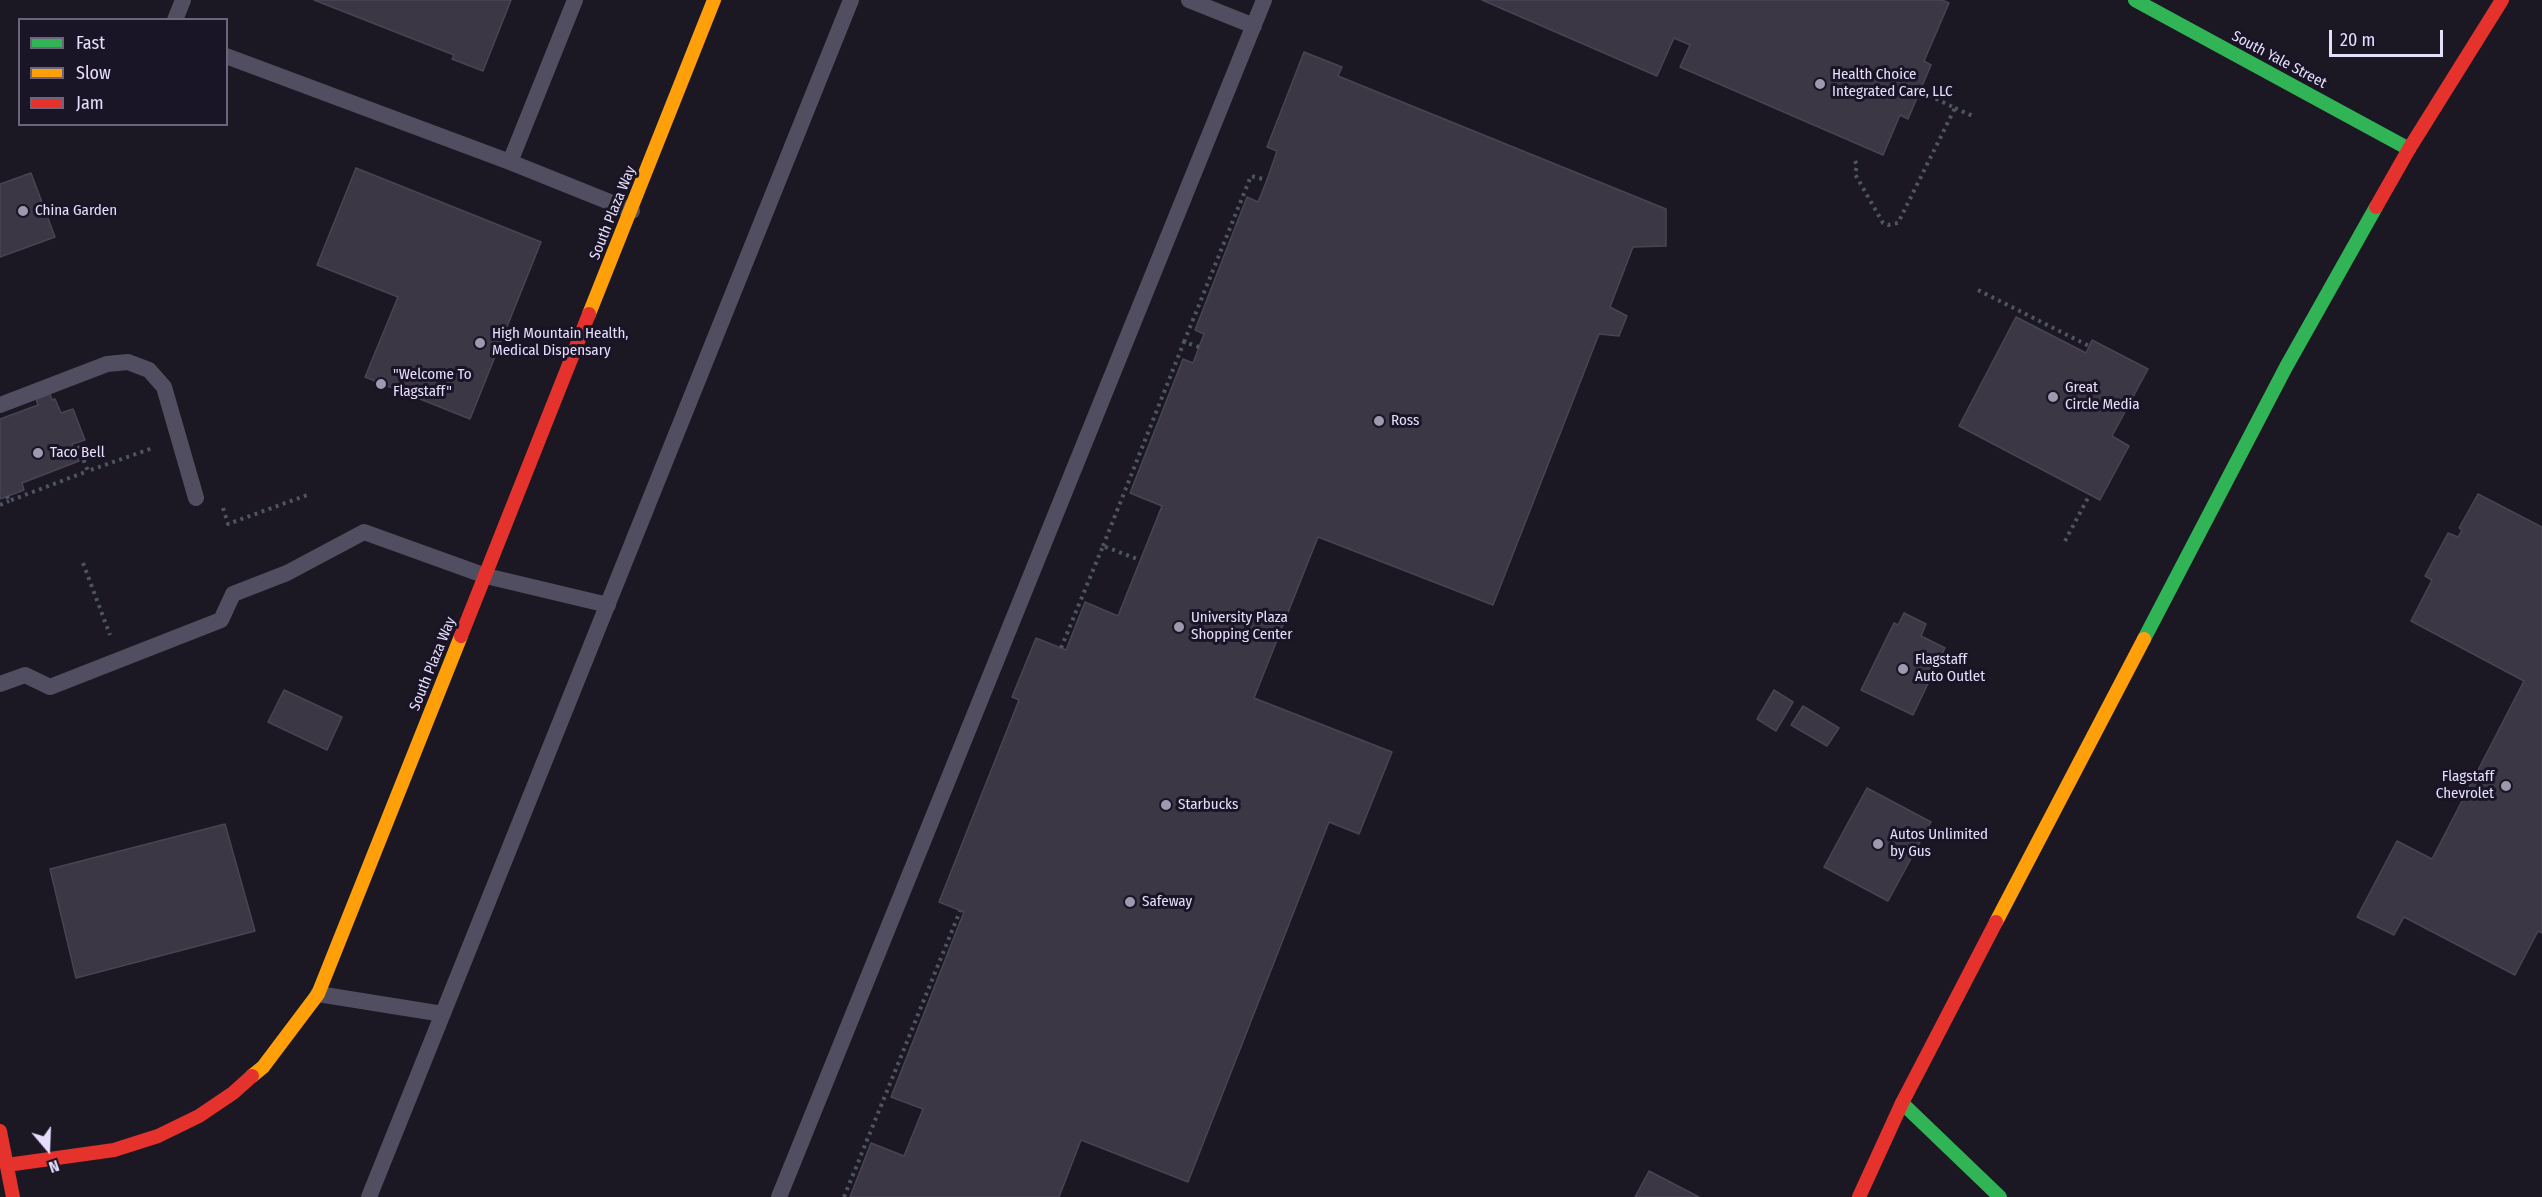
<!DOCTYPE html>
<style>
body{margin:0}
#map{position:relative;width:2542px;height:1197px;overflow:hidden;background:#1b1823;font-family:"Fira Sans Condensed",sans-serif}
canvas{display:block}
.legend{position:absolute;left:18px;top:18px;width:210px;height:108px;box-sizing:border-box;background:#1a1427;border:2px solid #6c657b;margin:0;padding:8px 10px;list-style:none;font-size:18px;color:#e6defa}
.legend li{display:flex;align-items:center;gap:12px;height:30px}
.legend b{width:30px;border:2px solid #6c657b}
.north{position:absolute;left:18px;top:1119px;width:60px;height:60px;-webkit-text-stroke:4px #1a1427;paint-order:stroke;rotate:161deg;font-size:16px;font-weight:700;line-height:24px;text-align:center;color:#e6defa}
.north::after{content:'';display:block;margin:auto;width:21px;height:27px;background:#e6defa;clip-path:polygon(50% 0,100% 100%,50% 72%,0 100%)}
.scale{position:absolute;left:2329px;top:30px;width:114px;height:27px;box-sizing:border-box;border:3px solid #e6defa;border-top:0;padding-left:8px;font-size:18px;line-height:21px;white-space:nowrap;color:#e6defa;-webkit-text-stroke:4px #1a1427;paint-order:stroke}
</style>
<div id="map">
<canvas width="2542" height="1197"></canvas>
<ul class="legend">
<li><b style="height:8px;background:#30b455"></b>Fast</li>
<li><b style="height:8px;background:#ff9f0a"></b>Slow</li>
<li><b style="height:8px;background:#e5322d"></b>Jam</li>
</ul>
<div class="north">N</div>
<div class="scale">20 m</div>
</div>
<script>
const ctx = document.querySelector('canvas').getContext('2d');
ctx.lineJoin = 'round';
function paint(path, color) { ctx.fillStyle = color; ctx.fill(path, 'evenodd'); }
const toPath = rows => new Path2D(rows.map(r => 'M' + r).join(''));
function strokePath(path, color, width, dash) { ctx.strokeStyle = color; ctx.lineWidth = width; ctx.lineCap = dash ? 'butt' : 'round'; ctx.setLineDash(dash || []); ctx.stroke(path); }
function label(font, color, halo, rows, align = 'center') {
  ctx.font = font + ' "Fira Sans Condensed",sans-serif'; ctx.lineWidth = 6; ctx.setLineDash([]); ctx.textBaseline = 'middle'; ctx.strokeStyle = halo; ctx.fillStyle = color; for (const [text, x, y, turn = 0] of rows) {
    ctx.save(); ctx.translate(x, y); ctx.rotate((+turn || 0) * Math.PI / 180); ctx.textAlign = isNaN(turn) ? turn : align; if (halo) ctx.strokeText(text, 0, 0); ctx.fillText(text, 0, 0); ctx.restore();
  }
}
const building = toPath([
 [314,0,511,0,483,71,452,59,454,55,314,0],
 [1482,0,1942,0,1949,3,1924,61,1931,65,1908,119,1900,115,1883,155,1680,67,1690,45,1674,38,1657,76,1482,0],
 [1304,52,1342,67,1338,76,1666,209,1666,246,1633,247,1610,307,1627,316,1619,336,1599,334,1493,605,1318,537,1254,698,1392,752,1359,834,1329,822,1188,1182,1081,1140,1059,1197,850,1197,871,1143,904,1156,923,1109,891,1097,964,912,939,902,1019,700,1012,697,1036,638,1066,650,1085,602,1118,616,1162,506,1130,493,1183,359,1193,363,1199,347,1204,334,1195,330,1247,197,1258,202,1267,180,1277,151,1267,147,1304,52],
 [356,168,541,242,470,419,365,377,398,297,317,265,356,168],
 [31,173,55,237,0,257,0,184,31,173],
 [2016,317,2086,353,2092,340,2148,369,2112,436,2129,446,2100,500,1959,426,2016,317],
 [50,394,52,400,55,399,61,413,73,409,85,440,72,444,79,461,22,483,24,490,0,499,0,419,38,405,36,399,50,394],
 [2478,494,2542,527,2542,933,2538,931,2515,975,2404,917,2394,935,2357,917,2397,841,2432,859,2524,681,2411,621,2432,580,2425,576,2448,533,2458,537,2462,530,2459,528,2478,494],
 [1904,613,1926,624,1921,636,1945,648,1913,715,1861,690,1894,623,1898,625,1904,613],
 [284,690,342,717,327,750,268,722,284,690],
 [1774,690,1793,702,1776,731,1757,719,1774,690],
 [1803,706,1839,728,1827,746,1791,725,1803,706],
 [1867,788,1931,822,1888,901,1824,867,1867,788],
 [225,824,255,931,76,978,50,869,225,824],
 [1649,1171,1699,1197,1635,1197,1649,1171]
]);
paint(building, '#3b3744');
strokePath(building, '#494454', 1.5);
strokePath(toPath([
 [1955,108,1975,117],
 [1855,161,1857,165,1855,174,1883,223,1888,225,1898,223,1955,108,1920,91],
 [1978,290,2089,346],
 [1184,342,1251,176,1267,180],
 [78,446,88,471,153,448],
 [7,496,9,501,88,471],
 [0,505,9,501],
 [223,508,228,524,310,494],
 [2065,541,2090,494],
 [1103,546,1184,342,1199,347],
 [83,563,110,635],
 [1061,648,1103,546,1140,560],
 [844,1197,960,911]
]), '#4d5462', 4, [3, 4.5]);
strokePath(toPath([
 [1189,0,1254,26],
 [175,20,183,0],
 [226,56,510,162,632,211],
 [510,162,575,0],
 [0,405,107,364,128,362,149,370,164,387,196,498],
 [0,684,25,675,50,687,221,620,233,594,287,573,364,532,486,576,608,605],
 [318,994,443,1014],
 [369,1197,851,0],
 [779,1197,1264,0]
]), '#524e61', 16);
strokePath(toPath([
 [2135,0,2409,149],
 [2144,639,2286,367,2376,207],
 [1902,1103,2000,1197]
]), '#30b455', 14);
strokePath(toPath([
 [589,314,714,0],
 [1996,922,2144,639],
 [252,1076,263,1067,318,994,461,636]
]), '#ff9f0a', 14);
strokePath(toPath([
 [2376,207,2409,149,2502,0],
 [461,636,589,314],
 [0,1131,13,1197],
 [7,1165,114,1150,158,1136,199,1116,233,1093,252,1076],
 [1859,1197,1902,1103,1996,922]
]), '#e5322d', 14);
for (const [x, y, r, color] of [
 [1820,84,6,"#9f99af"],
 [23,211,6,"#9f99af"],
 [480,343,6,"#9f99af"],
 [381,384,6,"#9f99af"],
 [2053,397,6,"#9f99af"],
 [1379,421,6,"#9f99af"],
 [38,453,6,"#9f99af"],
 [1179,627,6,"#9f99af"],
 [1903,669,6,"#9f99af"],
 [2506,786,6,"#9f99af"],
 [1166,805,6,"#9f99af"],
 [1878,844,6,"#9f99af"],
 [1130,902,6,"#9f99af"]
]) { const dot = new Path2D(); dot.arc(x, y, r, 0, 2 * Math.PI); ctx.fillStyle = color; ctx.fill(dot); strokePath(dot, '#1a1427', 2); }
label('15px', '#e6defa', '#1a1427', [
 ["South Yale Street",2279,60,28],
 ["South Plaza Way",613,213,-68],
 ["South Plaza Way",433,664,-68]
]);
label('15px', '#e6defa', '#1a1427', [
 ["Health Choice",1832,75],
 ["Integrated Care, LLC",1832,92],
 ["China Garden",35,211],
 ["High Mountain Health,",492,334],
 ["Medical Dispensary",492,351],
 ["\"Welcome To",393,375],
 ["Flagstaff\"",393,392],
 ["Great",2065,388],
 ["Circle Media",2065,405],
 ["Ross",1391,421],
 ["Taco Bell",50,453],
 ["University Plaza",1191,618],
 ["Shopping Center",1191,635],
 ["Flagstaff",1915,660],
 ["Auto Outlet",1915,677],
 ["Flagstaff",2494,777,"right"],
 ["Chevrolet",2494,794,"right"],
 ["Starbucks",1178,805],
 ["Autos Unlimited",1890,835],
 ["by Gus",1890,852],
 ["Safeway",1142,902]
], 'left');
</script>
